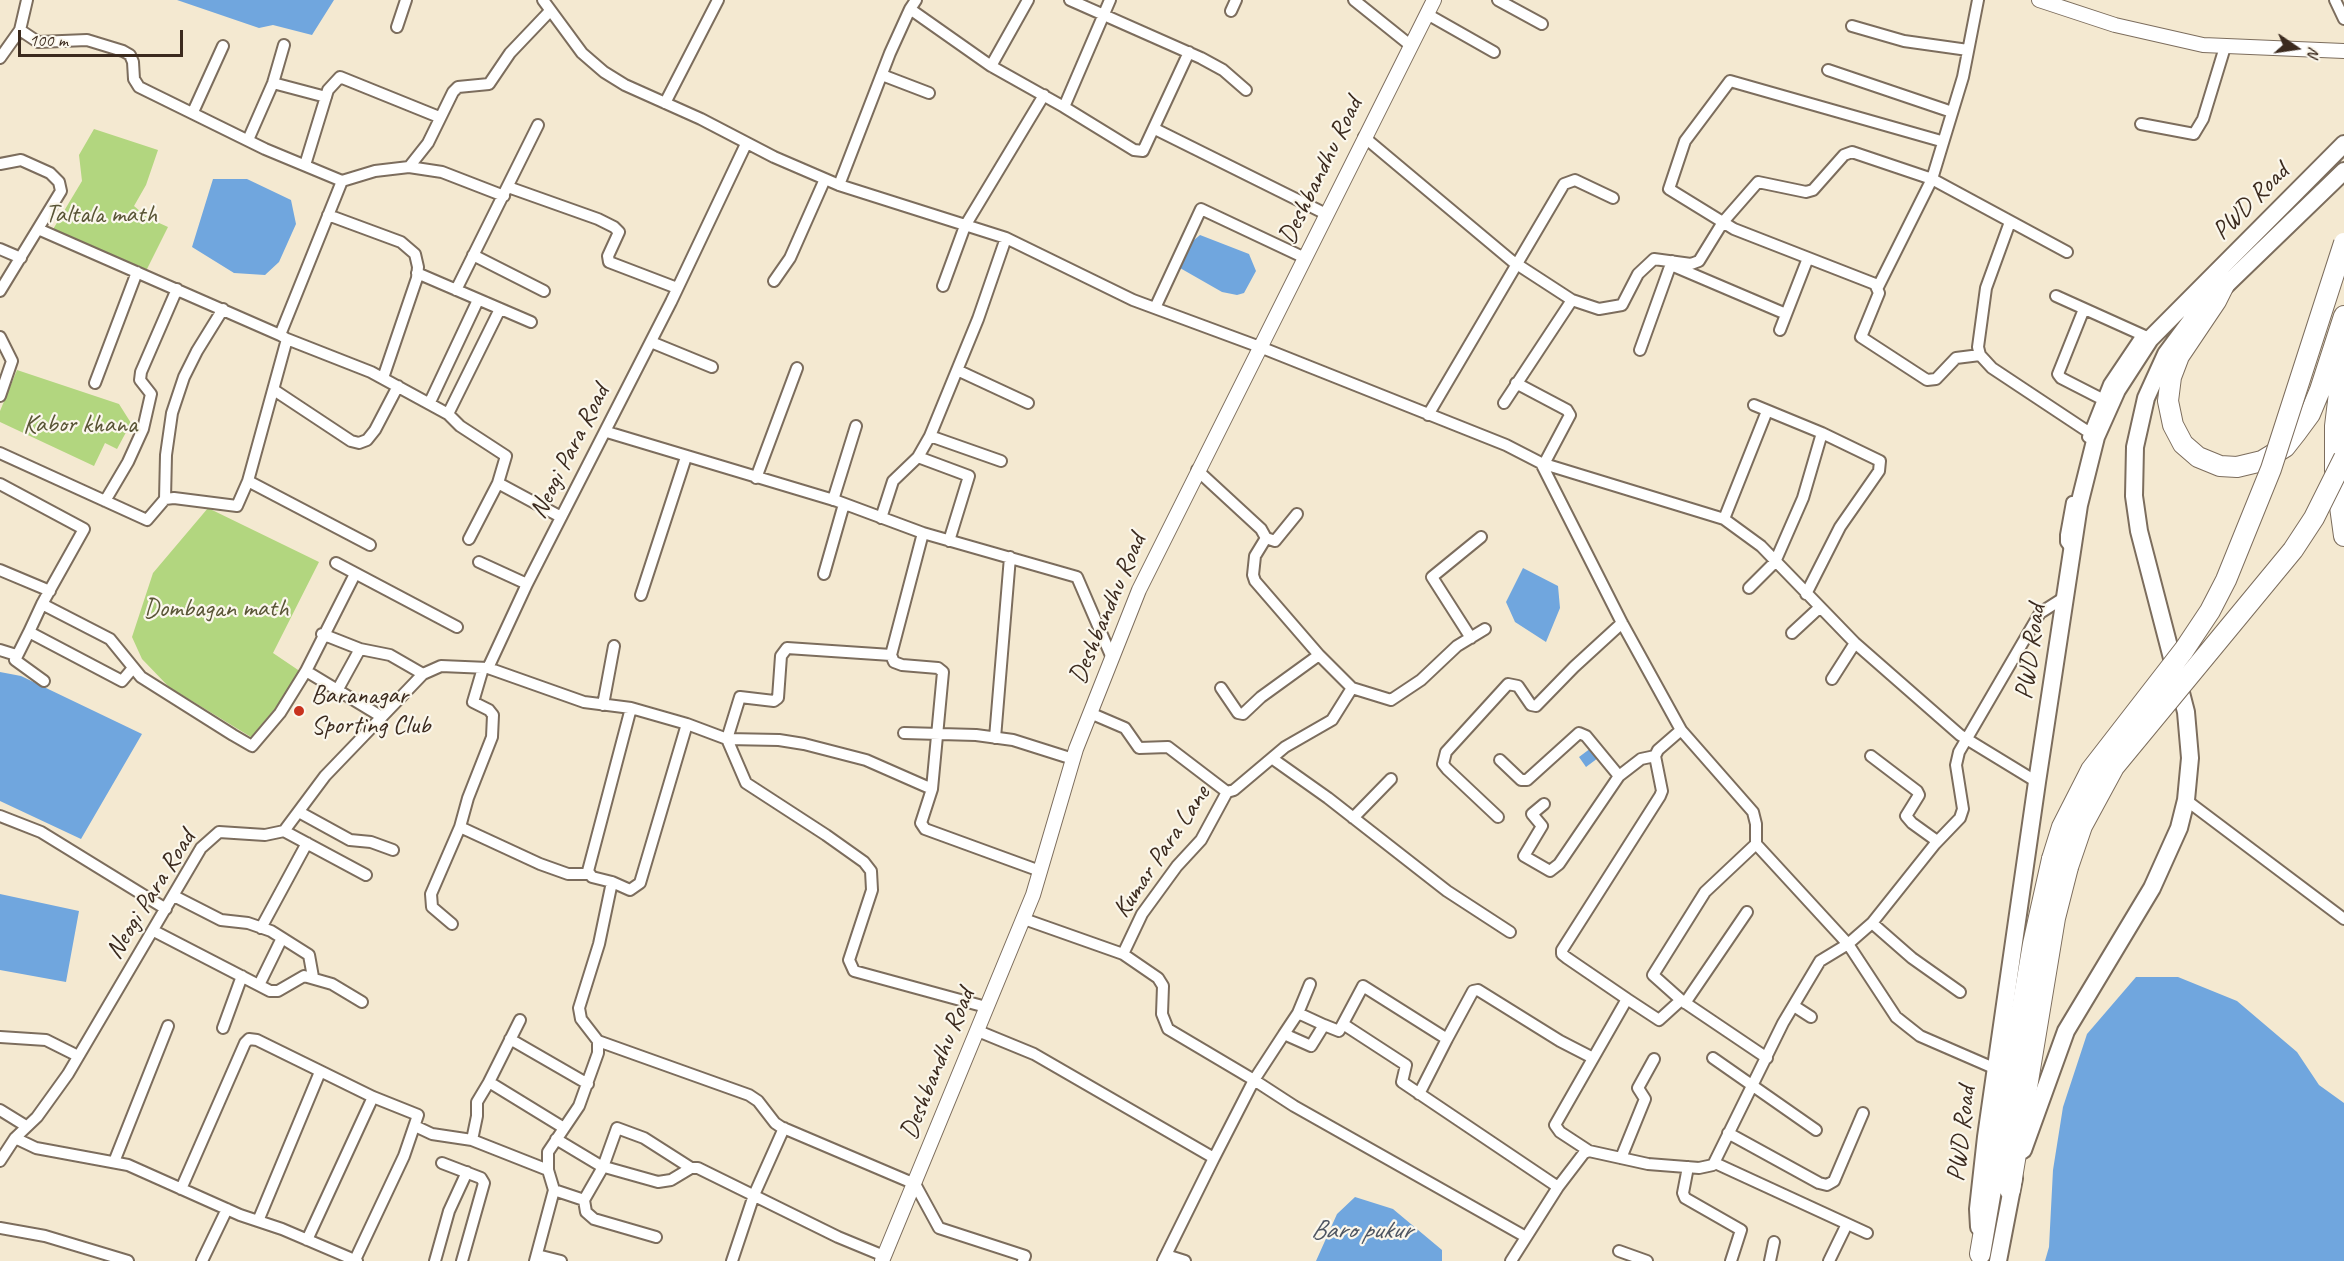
<!DOCTYPE html>
<style>
body{margin:0}
#map{position:relative;width:2344px;height:1261px;overflow:hidden;background:#f4e9d1;font-family:Caveat,sans-serif}
canvas{display:block}
.north{position:absolute;left:2266px;top:18px;width:60px;height:60px;-webkit-text-stroke:4px #fbf7ec;paint-order:stroke;rotate:103deg;font-size:16px;font-weight:700;line-height:24px;text-align:center;color:#3b2a1e}
.north::after{content:'';display:block;margin:auto;width:21px;height:27px;background:#3b2a1e;clip-path:polygon(50% 0,100% 100%,50% 72%,0 100%)}
.scale{position:absolute;left:18px;top:30px;width:165px;height:27px;box-sizing:border-box;border:3px solid #3b2a1e;border-top:0;padding-left:8px;font-size:18px;line-height:21px;white-space:nowrap;color:#3b2a1e;-webkit-text-stroke:4px #fbf7ec;paint-order:stroke}
</style>
<div id="map">
<canvas width="2344" height="1261"></canvas>
<div class="north">N</div>
<div class="scale">100 m</div>
</div>
<script>
const ctx = document.querySelector('canvas').getContext('2d');
ctx.lineJoin = 'round';
function paint(path, color) { ctx.fillStyle = color; ctx.fill(path, 'evenodd'); }
const toPath = rows => new Path2D(rows.map(r => 'M' + r).join(''));
function strokePath(path, color, width, dash) { ctx.strokeStyle = color; ctx.lineWidth = width; ctx.lineCap = dash ? 'butt' : 'round'; ctx.setLineDash(dash || []); ctx.stroke(path); }
function label(font, color, halo, rows, align = 'center') {
  ctx.font = font + ' Caveat,sans-serif'; ctx.lineWidth = 4.5; ctx.setLineDash([]); ctx.textBaseline = 'middle'; ctx.strokeStyle = halo; ctx.fillStyle = color; for (const [text, x, y, turn = 0] of rows) {
    ctx.save(); ctx.translate(x, y); ctx.rotate((+turn || 0) * Math.PI / 180); ctx.textAlign = isNaN(turn) ? turn : align; if (halo) ctx.strokeText(text, 0, 0); ctx.fillText(text, 0, 0); ctx.restore();
  }
}
paint(toPath([
 [94,129,158,150,146,185,134,206,148,218,168,227,146,271,52,231,82,181,79,155],
 [17,370,119,404,131,423,117,449,105,443,94,466,0,422,0,411],
 [208,508,319,562,273,653,304,674,251,737,169,687,142,659,132,637,153,573]
]), '#b2d67f');
paint(toPath([
 [177,0,334,0,312,35,273,25,259,28],
 [213,179,247,179,291,200,296,224,279,262,265,275,234,273,192,247],
 [1200,235,1249,254,1256,271,1244,293,1237,295,1222,292,1180,268,1188,245],
 [1523,568,1558,586,1560,608,1546,642,1515,622,1506,602],
 [0,672,21,676,142,734,81,839,0,801],
 [1591,748,1598,758,1586,767,1579,757],
 [0,894,79,911,66,982,0,970],
 [2136,977,2178,977,2237,1001,2297,1052,2319,1085,2344,1103,2344,1261,2045,1261,2049,1247,2053,1170,2063,1107,2087,1034],
 [1355,1197,1393,1209,1442,1250,1442,1261,1316,1261,1337,1214]
]), '#70a6de');
const minor = toPath([
 [543,0,582,53,604,72,625,85,701,119,774,157,839,185,1006,238,1133,300,1260,347,1506,445,1541,463,1724,519,1761,546,1855,643,1960,735,2037,782],
 [916,0,910,9,991,66,1028,0],
 [1070,0,1201,58,1223,70,1246,90],
 [1110,0,1064,107,1134,150,1143,151,1189,52],
 [1354,0,1410,45],
 [1498,0,1542,24],
 [2335,0,2344,19],
 [1231,11,1236,0],
 [1427,14,1494,52],
 [1852,26,1904,41,1968,50],
 [397,27,406,0],
 [20,30,38,42,87,40,123,51,130,55,133,62,134,79,139,87,265,149,342,181,280,335,38,229],
 [0,58,20,30,27,0],
 [991,66,1064,107],
 [1828,70,1952,112],
 [882,75,929,93],
 [273,83,326,97],
 [665,103,718,0],
 [193,112,223,46],
 [2141,124,2194,134,2203,119,2225,47],
 [1155,129,1326,214],
 [1364,137,1512,261,1572,300],
 [248,140,273,83,284,45],
 [1941,141,1730,81,1685,141,1669,189,1734,229,1875,284,1879,293,1861,337,1927,380,1936,379,1956,358,1980,355],
 [0,164,21,160,50,173,59,182,61,191,0,291],
 [305,165,328,90,340,77,439,117],
 [409,167,428,143,453,92,458,87,489,84,510,53,550,11],
 [342,181,375,171,409,167,442,172,504,196],
 [839,185,890,53,910,9],
 [508,187,598,219,614,227,619,232,608,256,609,262,677,288],
 [328,215,401,242,415,254,418,267,417,278,383,378],
 [2010,222,1986,288,1978,347,1980,355,1992,368,2096,437],
 [0,249,21,258],
 [473,255,544,291],
 [1671,265,1786,314],
 [417,273,531,322],
 [774,281,790,258,825,179],
 [943,286,965,226,1044,95],
 [1878,287,1932,179,1963,77,1978,0],
 [456,290,538,125],
 [2056,296,2147,337],
 [1155,308,1201,209,1305,258],
 [2084,309,2058,374,2061,378,2102,399],
 [1780,330,1808,258],
 [0,337,12,361,0,396],
 [287,339,371,372,448,414,460,426,506,456,498,483,561,517],
 [651,342,712,367],
 [1640,350,1672,261],
 [957,370,1028,403],
 [95,383,137,272],
 [1516,383,1567,410,1570,415,1544,464],
 [274,390,351,441,359,443,367,440,375,430,398,386],
 [430,402,478,300],
 [1504,403,1572,300,1599,309,1622,305,1638,274,1654,259,1691,264,1699,261,1723,222,1758,182,1806,192,1813,190,1844,155,1852,152,1932,179,2067,252],
 [1754,405,1822,433,1880,461,1879,471,1840,527,1806,594],
 [448,414,500,309],
 [1428,415,1564,184,1575,180,1613,198],
 [607,432,837,501,923,533,1077,577,1112,658],
 [930,436,1001,461],
 [2088,437,2109,384,2142,335],
 [0,453,147,520,165,499,174,498,237,506,248,481,287,339,280,335],
 [918,457,969,476,949,541],
 [1541,463,1622,623,1681,730,1753,812,1756,824,1756,844],
 [1197,470,1261,529,1266,538,1255,556,1253,575,1255,581,1319,655,1352,688,1391,700,1421,680,1457,646,1485,629],
 [756,478,797,368],
 [248,481,370,545],
 [0,484,84,529,42,604,110,639,141,677,233,735,252,746,280,713,306,671,382,717],
 [165,499,166,455,172,413,184,377,197,351,223,309],
 [833,500,856,426],
 [105,501,128,462,143,429,151,394,140,380,141,372,177,289],
 [881,518,893,481,918,457,930,436,978,319,1006,238],
 [1724,519,1767,411],
 [923,533,891,655,894,662,902,665,938,668,943,672,932,789,921,823,925,829,1040,871],
 [1266,538,1275,541,1297,514],
 [469,539,498,483],
 [2072,550,2066,542,2066,535,2072,502],
 [479,562,527,584],
 [336,563,457,627],
 [0,570,50,591],
 [824,574,844,504],
 [1749,588,1775,562,1803,498,1822,433],
 [641,595,686,457],
 [42,604,29,632,122,681,133,668],
 [29,632,15,660,44,681],
 [1792,633,1819,608],
 [322,634,360,649,390,655,423,674],
 [1471,638,1432,577,1481,537],
 [0,650,16,655],
 [891,655,787,648,781,656,778,698,774,701,740,697,727,739,779,740,804,744,866,760,932,789],
 [483,668,473,702,489,710,493,715,492,737,468,798,460,827,540,864,568,874,589,874],
 [488,668,584,702,631,708,687,724,727,739,746,783,826,835,864,862,871,871,872,890,849,960,854,971,986,1007],
 [306,671,355,574],
 [1832,679,1855,643],
 [1221,688,1238,713,1243,714,1261,697,1319,655],
 [338,689,360,649],
 [603,705,614,646],
 [1090,713,1125,728,1139,748,1168,747,1227,792],
 [904,733,976,735,1013,740,1073,759],
 [995,738,1010,557],
 [1871,756,1917,791,1919,795,1906,816,1912,823,1937,841],
 [1273,759,1328,798,1447,891,1510,932],
 [1500,760,1521,780,1527,780,1579,733,1586,736,1619,776],
 [2186,800,2344,919],
 [1544,804,1532,814,1542,826,1524,856,1550,871,1559,864,1619,776,1641,759,1655,756],
 [299,812,350,840,371,842,393,850],
 [0,816,41,832,166,909],
 [1498,817,1447,769,1443,764,1446,752,1508,684,1518,686,1531,705,1536,706,1574,667,1622,623],
 [1353,818,1391,779],
 [284,831,366,875],
 [612,882,592,877,588,871,631,708],
 [174,896,221,920,248,923,271,931,309,955,313,977],
 [1024,919,1123,954,1158,978,1163,986,1162,1014,1168,1029,1254,1080,1214,1158],
 [1872,923,1912,958,1960,992],
 [452,924,432,907,431,894,460,827],
 [261,928,307,843],
 [154,931,270,991,278,991,304,976,332,984,362,1002],
 [1123,954,1142,914,1177,866,1201,840,1227,792,1234,790,1285,747,1332,720,1352,688],
 [259,985,282,938],
 [1627,999,1567,958,1562,954,1562,950,1660,796,1662,791,1655,756,1658,750,1681,730],
 [1685,1003,1747,912],
 [1794,1006,1811,1017],
 [1298,1013,1310,984],
 [520,1020,489,1082,564,1128],
 [1343,1024,1406,1065,1402,1082,1558,1187],
 [223,1028,242,976],
 [978,1031,1034,1054,1214,1158,1163,1261],
 [1284,1034,1298,1013,1324,1025],
 [0,1037,46,1040,78,1056],
 [510,1039,588,1084],
 [1447,1039,1473,991,1478,990,1560,1041,1593,1058],
 [598,1041,749,1095,758,1101,775,1123,781,1127,915,1184,939,1228,1025,1256,1023,1261],
 [1713,1058,1816,1130],
 [1767,1058,1681,1000,1653,975,1705,892,1756,844,1848,944,1896,1017,1920,1036,1996,1069],
 [1419,1094,1447,1039,1363,986,1339,1031,1324,1025,1311,1046,1284,1034,1254,1080,1294,1106,1526,1237],
 [0,1110,26,1126],
 [415,1126,432,1134,472,1140,548,1170],
 [1728,1133,1819,1183,1827,1185,1834,1181,1863,1113],
 [15,1138,36,1148,128,1165,240,1215,282,1229,357,1261],
 [556,1139,601,1166,658,1182,671,1180,691,1168,698,1168,838,1237,884,1256],
 [472,1140,477,1116,477,1102,489,1082],
 [1589,1151,1560,1132,1555,1125,1627,999,1659,1020,1681,1000],
 [1621,1158,1645,1099,1638,1088,1654,1059],
 [0,1161,15,1138,37,1117,68,1074,201,848,219,832,265,835,284,831,325,776,423,674,441,666,488,668,527,584,671,302,746,144],
 [114,1162,168,1026],
 [442,1163,481,1178,484,1183,462,1261],
 [1715,1163,1867,1233],
 [1688,1167,1683,1193,1685,1198,1741,1230,1731,1261],
 [181,1189,245,1043,249,1039,257,1040,373,1097,418,1115,404,1156,355,1260],
 [554,1190,584,1200],
 [258,1221,320,1072],
 [0,1228,45,1236,128,1261],
 [656,1237,594,1219,586,1212,584,1200,603,1167,617,1128,644,1138,691,1168],
 [307,1240,373,1097],
 [1619,1251,1647,1261],
 [537,1255,561,1261],
 [1166,1255,1185,1261],
 [202,1261,227,1209],
 [435,1261,449,1211,467,1172],
 [535,1261,554,1190,548,1170,548,1152,579,1106,598,1053,598,1041,581,1019,579,1008,599,944,612,882,630,890,640,883,687,724],
 [732,1261,754,1195,784,1128],
 [1511,1261,1558,1187,1584,1153,1589,1151,1648,1164,1699,1168,1713,1165,1783,1023,1820,961,1848,944,1872,923,1935,844,1960,818,1963,809,1956,765,1959,752,2040,613,2065,597],
 [1770,1261,1774,1242],
 [1829,1261,1847,1224]
]);
const tertiary = toPath([
 [2039,0,2115,25,2203,45,2344,51],
 [882,1261,1033,895,1076,749,1139,590,1434,0]
]);
const primary = toPath([
 [2023,1150,2066,1031,2152,888,2179,828,2186,800,2190,758,2186,712,2139,531,2134,496,2135,447,2146,398,2166,354,2195,315,2344,171],
 [1979,1227,1978,1209,1986,1137,2037,782,2079,505,2096,437,2117,390,2150,339,2344,144],
 [1998,1261,2014,1178]
]);
const motorway = toPath([
 [2225,283,2216,301,2179,356,2171,377,2168,401,2173,425,2183,444,2198,457,2220,466,2237,467,2262,461,2285,447,2296,433,2310,414,2320,390,2344,316],
 [2344,352,2335,426,2335,470,2344,536],
 [2010,1190,2055,918,2068,867],
 [1980,1254,2033,944,2052,859]
]);
strokePath(minor, '#7c6d5d', 14);
strokePath(tertiary, '#7c6d5d', 16);
strokePath(primary, '#7c6d5d', 20);
strokePath(motorway, '#7c6d5d', 22);
strokePath(minor, '#fff', 10);
strokePath(tertiary, '#fff', 14);
strokePath(primary, '#fff', 16);
strokePath(motorway, '#fff', 20);
const motorwayBridge = toPath([
 [2052,859,2062,827,2091,770,2184,650,2210,611,2226,580,2271,469,2344,243],
 [2068,867,2082,826,2114,767,2293,550,2314,518,2344,458]
]);
strokePath(motorwayBridge, '#7c6d5d', 22, []);
strokePath(motorwayBridge, '#fff', 20);
for (const [x, y, r, color] of [
 [299,711,6,"#c8321e"]
]) { const dot = new Path2D(); dot.arc(x, y, r, 0, 2 * Math.PI); ctx.fillStyle = color; ctx.fill(dot); strokePath(dot, '#fbf7ec', 2); }
label('26px', '#3b2a1e', '#fbf7ec', [
 ["Deshbandhu Road",1321,171,-64],
 ["PWD Road",2251,202,-45],
 ["Neogi Para Road",570,452,-63],
 ["Deshbandhu Road",1108,609,-67],
 ["PWD Road",2031,652,-82],
 ["Kumar Para Lane",1162,852,-56],
 ["Neogi Para Road",151,895,-58],
 ["Deshbandhu Road",938,1064,-68],
 ["PWD Road",1962,1134,-83]
]);
label('26px', '#595536', '#fbf7ec', [
 ["Taltala math",101,215],
 ["Kabor khana",80,425],
 ["Dombagan math",216,609]
]);
label('26px', '#3b2a1e', '#fbf7ec', [
 ["Baranagar",311,696],
 ["Sporting Club",311,726]
], 'left');
label('italic 27px', '#4e5561', '#fbf7ec', [
 ["Baro pukur",1361,1231]
]);
</script>
